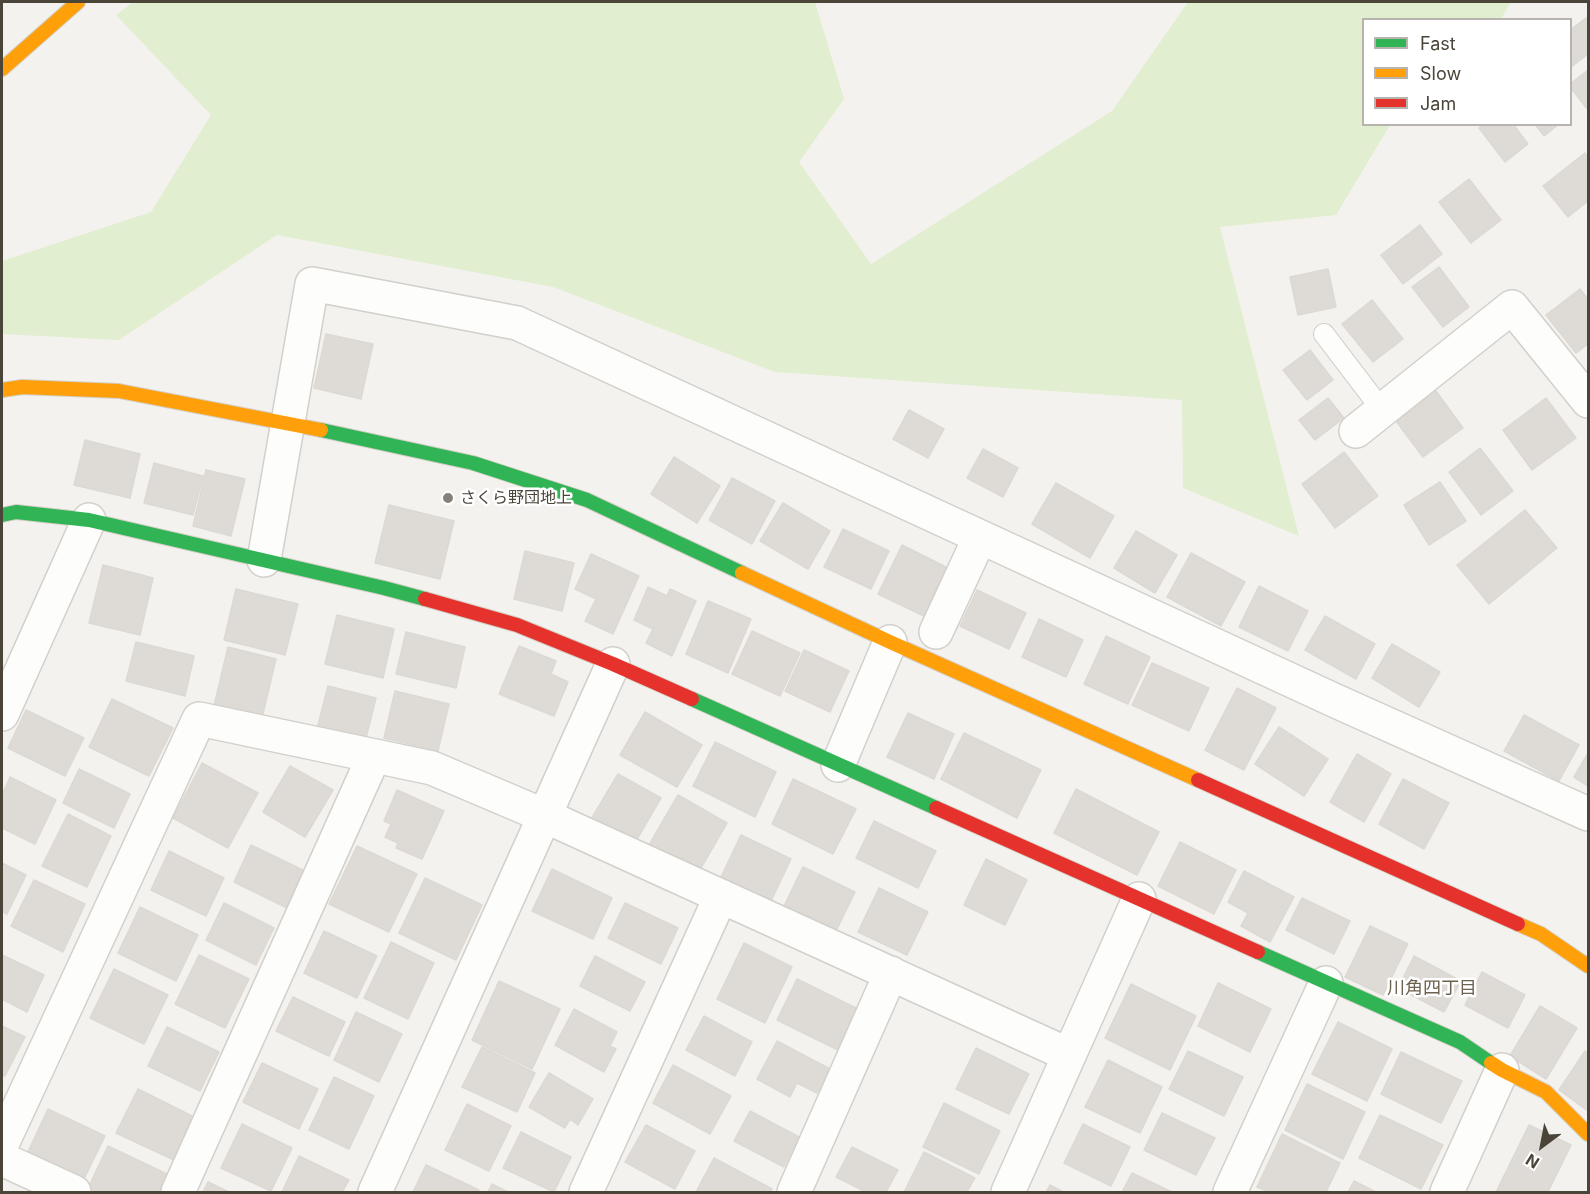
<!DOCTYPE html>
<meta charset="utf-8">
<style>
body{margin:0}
#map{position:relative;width:1590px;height:1194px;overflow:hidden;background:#f4f2ee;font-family:Inter,sans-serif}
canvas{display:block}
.frame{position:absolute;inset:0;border:3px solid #4b4439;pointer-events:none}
.legend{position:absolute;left:1362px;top:18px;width:210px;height:108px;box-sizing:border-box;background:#fff;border:2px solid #b7b4b0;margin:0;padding:8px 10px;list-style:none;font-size:18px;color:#4b4439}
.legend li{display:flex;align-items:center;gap:12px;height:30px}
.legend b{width:30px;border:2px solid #b7b4b0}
.north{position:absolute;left:1512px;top:1116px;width:60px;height:60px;-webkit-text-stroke:4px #fff;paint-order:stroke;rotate:212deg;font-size:16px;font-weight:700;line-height:24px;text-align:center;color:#4b4439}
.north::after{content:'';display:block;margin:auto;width:21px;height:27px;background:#4b4439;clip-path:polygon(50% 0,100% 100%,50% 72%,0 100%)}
</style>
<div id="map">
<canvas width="1590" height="1194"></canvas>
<div class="frame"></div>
<ul class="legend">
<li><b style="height:8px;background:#30b455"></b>Fast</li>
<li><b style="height:8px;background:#ff9f0a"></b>Slow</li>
<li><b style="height:8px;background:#e5322d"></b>Jam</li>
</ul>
<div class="north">N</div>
</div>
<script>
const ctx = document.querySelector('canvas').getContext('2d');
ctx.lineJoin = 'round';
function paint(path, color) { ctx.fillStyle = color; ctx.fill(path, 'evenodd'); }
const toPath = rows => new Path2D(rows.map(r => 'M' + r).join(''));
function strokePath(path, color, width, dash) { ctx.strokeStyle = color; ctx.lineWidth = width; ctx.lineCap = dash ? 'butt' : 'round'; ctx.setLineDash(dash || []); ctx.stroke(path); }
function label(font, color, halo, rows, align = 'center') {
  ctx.font = font + ' Inter,"Noto Sans JP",sans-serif'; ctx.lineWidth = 5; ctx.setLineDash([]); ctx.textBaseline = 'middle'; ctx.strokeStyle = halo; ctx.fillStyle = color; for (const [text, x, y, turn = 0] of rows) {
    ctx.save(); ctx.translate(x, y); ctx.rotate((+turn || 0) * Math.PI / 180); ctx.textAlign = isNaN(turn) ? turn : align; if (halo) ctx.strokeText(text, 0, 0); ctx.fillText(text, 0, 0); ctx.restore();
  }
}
paint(toPath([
 [133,2,815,2,844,99,799,162,871,264,1112,111,1188,2,1511,2,1501,19,1364,20,1364,124,1390,125,1336,215,1220,227,1299,536,1183,488,1182,400,775,372,553,287,277,235,119,340,2,334,2,261,151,212,211,115,116,15]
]), '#e1eecf');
const building = toPath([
 [1586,18,1588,21,1588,54,1570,68,1570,30,1586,18],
 [1588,70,1588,110,1570,87,1570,84,1588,70],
 [1484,124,1513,124,1528,144,1505,162,1479,128,1484,124],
 [1535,124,1559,124,1544,136,1535,124],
 [1585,153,1588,158,1588,201,1568,217,1543,186,1585,153],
 [1469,179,1501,220,1471,243,1439,202,1469,179],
 [1420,225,1442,254,1403,284,1381,255,1420,225],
 [1439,267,1469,307,1443,327,1412,287,1439,267],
 [1328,269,1336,307,1298,315,1290,277,1328,269],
 [1580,289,1588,299,1588,344,1576,353,1546,315,1580,289],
 [1372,300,1403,339,1373,362,1342,324,1372,300],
 [326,334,373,344,361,399,314,388,326,334],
 [1310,350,1333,380,1307,400,1283,370,1310,350],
 [1436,391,1463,428,1423,457,1396,421,1436,391],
 [1328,398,1344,418,1315,440,1299,420,1328,398],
 [1546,398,1576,438,1532,470,1503,430,1546,398],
 [909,410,944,429,928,458,893,439,909,410],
 [85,440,140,454,130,498,74,485,85,440],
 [1480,448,1513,491,1481,515,1449,472,1480,448],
 [983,449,1018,468,1003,497,967,478,983,449],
 [1344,452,1378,496,1335,528,1302,484,1344,452],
 [674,457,720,486,697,523,651,494,674,457],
 [154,463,203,476,193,515,144,503,154,463],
 [206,470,245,479,231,536,193,526,206,470],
 [732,478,775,501,752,544,709,520,732,478],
 [1440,482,1466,521,1429,545,1404,505,1440,482],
 [1056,483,1114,516,1090,558,1032,524,1056,483],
 [783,503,830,531,808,569,760,541,783,503],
 [389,505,454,521,440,579,375,563,389,505],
 [1525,510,1557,548,1489,604,1457,565,1525,510],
 [843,529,889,551,871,589,824,567,843,529],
 [1136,531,1177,555,1155,593,1114,568,1136,531],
 [902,545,950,569,926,617,878,594,902,545],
 [525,551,574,563,562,611,514,599,525,551],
 [1191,553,1245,582,1221,626,1167,597,1191,553],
 [591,554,639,576,613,634,585,621,596,599,575,589,591,554],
 [103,565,153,578,140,635,89,623,103,565],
 [1259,586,1308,611,1288,651,1239,627,1259,586],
 [648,587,667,596,670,589,696,601,672,656,646,643,653,629,634,620,648,587],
 [236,589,298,604,285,655,224,640,236,589],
 [977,590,1026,613,1009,649,960,626,977,590],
 [708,601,751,619,728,673,686,654,708,601],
 [337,615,394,629,383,678,325,664,337,615],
 [1325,616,1375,644,1356,679,1305,650,1325,616],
 [1039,619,1083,640,1066,677,1022,657,1039,619],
 [752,631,800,653,780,696,732,674,752,631],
 [406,632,465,647,456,688,396,674,406,632],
 [1106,636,1150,657,1128,704,1084,684,1106,636],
 [136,642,194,656,185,696,126,681,136,642],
 [1392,644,1440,672,1419,707,1372,678,1392,644],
 [519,646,556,661,551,674,568,682,554,716,499,694,519,646],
 [228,647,276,659,262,718,214,706,228,647],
 [804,650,849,671,830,712,785,691,804,650],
 [1152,663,1209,688,1189,731,1132,705,1152,663],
 [328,686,376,698,365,742,317,729,328,686],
 [1237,688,1276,708,1244,770,1205,750,1237,688],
 [395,691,449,704,438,751,384,738,395,691],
 [112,699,173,728,149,776,89,747,112,699],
 [26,710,84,738,65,776,8,748,26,710],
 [645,712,702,745,677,787,620,755,645,712],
 [908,713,954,734,934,779,887,757,908,713],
 [1524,715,1579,745,1559,781,1504,751,1524,715],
 [1279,727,1328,759,1304,796,1255,764,1279,727],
 [964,733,1041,770,1017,818,941,779,964,733],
 [715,742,776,772,755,817,693,786,715,742],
 [1588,753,1588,786,1574,777,1588,753],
 [1357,754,1391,774,1364,822,1330,802,1357,754],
 [202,763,258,793,228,848,173,818,202,763],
 [290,766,333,790,305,837,263,812,290,766],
 [79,769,130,794,114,828,63,803,79,769],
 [618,774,661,798,633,846,590,821,618,774],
 [10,777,56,800,35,844,2,828,2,795,10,777],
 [793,779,856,809,833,854,772,824,793,779],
 [1403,779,1449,803,1424,849,1379,824,1403,779],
 [1076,789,1159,832,1137,875,1054,833,1076,789],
 [397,790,444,811,422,859,396,848,398,843,385,837,391,824,384,821,397,790],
 [678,795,727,823,694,880,645,852,678,795],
 [68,814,111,836,87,887,42,866,68,814],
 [874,821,936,851,918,888,856,858,874,821],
 [741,835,791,859,771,901,721,877,741,835],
 [1180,842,1236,870,1214,914,1158,886,1180,842],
 [251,845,305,871,287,908,234,882,251,845],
 [357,846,417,874,389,932,329,904,357,846],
 [169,851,224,878,206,916,151,890,169,851],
 [986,859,1027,880,1005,925,964,905,986,859],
 [2,863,26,875,7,914,2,911,2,863],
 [803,867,855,892,836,931,784,906,803,867],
 [552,869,612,898,593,939,532,911,552,869],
 [1244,871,1294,897,1270,942,1241,926,1248,913,1228,902,1244,871],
 [425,878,482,905,456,960,399,933,425,878],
 [34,880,85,904,63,952,11,926,34,880],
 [879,888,928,912,907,955,858,932,879,888],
 [1302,898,1350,921,1334,954,1286,930,1302,898],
 [224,903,274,928,256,965,206,940,224,903],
 [625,903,678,928,661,964,608,938,625,903],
 [140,907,198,935,176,981,118,953,140,907],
 [1370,926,1408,944,1383,995,1345,977,1370,926],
 [324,931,377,956,357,998,304,973,324,931],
 [391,942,434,963,408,1019,364,998,391,942],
 [744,943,792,967,765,1023,717,999,744,943],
 [2,955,44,975,27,1012,2,999,2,955],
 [199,955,249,979,225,1028,175,1004,199,955],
 [595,956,645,982,630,1011,580,986,595,956],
 [1414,956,1461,981,1444,1012,1398,988,1414,956],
 [114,969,168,995,144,1044,90,1018,114,969],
 [1482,972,1525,995,1508,1028,1465,1005,1482,972],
 [797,979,860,1010,840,1051,777,1020,797,979],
 [499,981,560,1009,532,1069,472,1040,499,981],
 [1218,983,1271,1009,1250,1052,1198,1026,1218,983],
 [1131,984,1196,1016,1170,1070,1105,1038,1131,984],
 [293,997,345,1022,329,1056,276,1031,293,997],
 [1540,1006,1577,1028,1546,1079,1510,1056,1540,1006],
 [574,1009,617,1032,610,1046,616,1049,604,1072,555,1045,574,1009],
 [356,1012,402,1034,379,1082,334,1060,356,1012],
 [704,1016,752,1042,735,1076,686,1050,704,1016],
 [1338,1022,1392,1049,1367,1101,1312,1074,1338,1022],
 [2,1026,25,1037,5,1076,2,1075,2,1026],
 [167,1027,219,1052,200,1091,148,1066,167,1027],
 [777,1041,830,1069,817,1093,797,1083,790,1097,757,1079,777,1041],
 [482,1047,535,1073,517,1112,462,1087,482,1047],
 [976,1048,1029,1074,1009,1114,956,1089,976,1048],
 [1188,1051,1243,1077,1224,1116,1169,1089,1188,1051],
 [1585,1051,1588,1054,1588,1111,1559,1090,1585,1051],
 [1401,1052,1462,1081,1441,1123,1381,1094,1401,1052],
 [1108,1060,1162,1087,1140,1133,1085,1107,1108,1060],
 [262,1063,318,1089,299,1129,243,1102,262,1063],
 [673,1065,731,1096,710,1134,653,1103,673,1065],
 [549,1073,593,1099,578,1125,570,1119,565,1128,529,1107,549,1073],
 [334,1077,374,1096,349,1149,309,1130,334,1077],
 [1307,1084,1365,1112,1343,1159,1285,1130,1307,1084],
 [138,1089,196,1118,176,1161,116,1133,138,1089],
 [944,1103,1000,1131,979,1174,923,1147,944,1103],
 [467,1104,511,1126,489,1171,445,1150,467,1104],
 [48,1109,105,1136,83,1181,27,1154,48,1109],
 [750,1111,799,1137,784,1167,734,1141,750,1111],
 [1162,1113,1215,1138,1196,1175,1144,1150,1162,1113],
 [1380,1115,1443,1145,1421,1189,1359,1158,1380,1115],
 [242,1124,292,1148,271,1191,221,1168,242,1124],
 [1083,1124,1130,1147,1111,1186,1064,1163,1083,1124],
 [646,1125,695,1151,675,1189,625,1162,646,1125],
 [1529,1125,1571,1145,1548,1192,1496,1192,1529,1125],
 [521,1132,571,1157,554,1192,503,1168,521,1132],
 [1282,1134,1340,1163,1326,1192,1269,1192,1257,1187,1282,1134],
 [108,1146,169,1175,160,1192,92,1192,87,1190,108,1146],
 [852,1147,898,1170,886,1192,866,1192,836,1177,852,1147],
 [924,1152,975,1178,967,1192,904,1192,924,1152],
 [299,1156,349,1180,342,1192,282,1192,299,1156],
 [714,1158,772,1189,770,1192,701,1192,697,1190,714,1158],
 [426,1165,479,1190,478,1192,413,1192,426,1165],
 [1132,1173,1172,1192,1122,1192,1132,1173],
 [1354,1181,1376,1192,1348,1192,1354,1181],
 [208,1182,229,1192,203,1192,208,1182],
 [492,1184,508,1192,488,1192,492,1184],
 [1050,1185,1063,1192,1046,1192,1050,1185]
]);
paint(building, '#dedbd6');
strokePath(building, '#dcd9d4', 1.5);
const lane = toPath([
 [1324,334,1382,410]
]);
const street = toPath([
 [1356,431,1512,307,1588,401],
 [264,560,312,284,517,323,1338,702,1588,814],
 [936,632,980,537],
 [2,714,89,520],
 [838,765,890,642],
 [2,1144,199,719,432,768,545,816,1069,1055],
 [2,1159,74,1192],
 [178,1192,374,756],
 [375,1192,613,664],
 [586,1192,721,896],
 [794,1192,891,973],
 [1008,1192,1139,899],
 [1230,1192,1326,983],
 [1447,1192,1502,1070]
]);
const fast = toPath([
 [321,430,473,463,587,500,742,573],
 [2,515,16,512,89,520,384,588,425,599],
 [692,699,936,808],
 [1258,952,1460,1042,1491,1063]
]);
const slow = toPath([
 [2,69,78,2],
 [2,390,22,387,119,391,321,430],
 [742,573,890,642,1198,780],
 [1518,924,1541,934,1588,966],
 [1491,1063,1502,1070,1546,1092,1588,1134]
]);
const jam = toPath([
 [425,599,517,625,613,664,692,699],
 [1198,780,1518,924],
 [936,808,1258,952]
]);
strokePath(lane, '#d2d0cb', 22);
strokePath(street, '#d2d0cb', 36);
strokePath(fast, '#d3cfc5', 16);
strokePath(slow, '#d3cfc5', 16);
strokePath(jam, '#d3cfc5', 16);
strokePath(lane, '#fdfdfc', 20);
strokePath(street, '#fdfdfc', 33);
strokePath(fast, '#30b455', 14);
strokePath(slow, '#ff9f0a', 14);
strokePath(jam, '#e5322d', 14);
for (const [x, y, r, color] of [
 [448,498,6,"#868178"]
]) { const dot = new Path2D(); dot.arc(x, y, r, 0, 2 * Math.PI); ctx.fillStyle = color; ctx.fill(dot); strokePath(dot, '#fff', 2); }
label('16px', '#4b4439', '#fff', [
 ["さくら野団地上",460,498]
], 'left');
label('18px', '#6e6250', '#fff', [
 ["川角四丁目",1432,989]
]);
</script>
